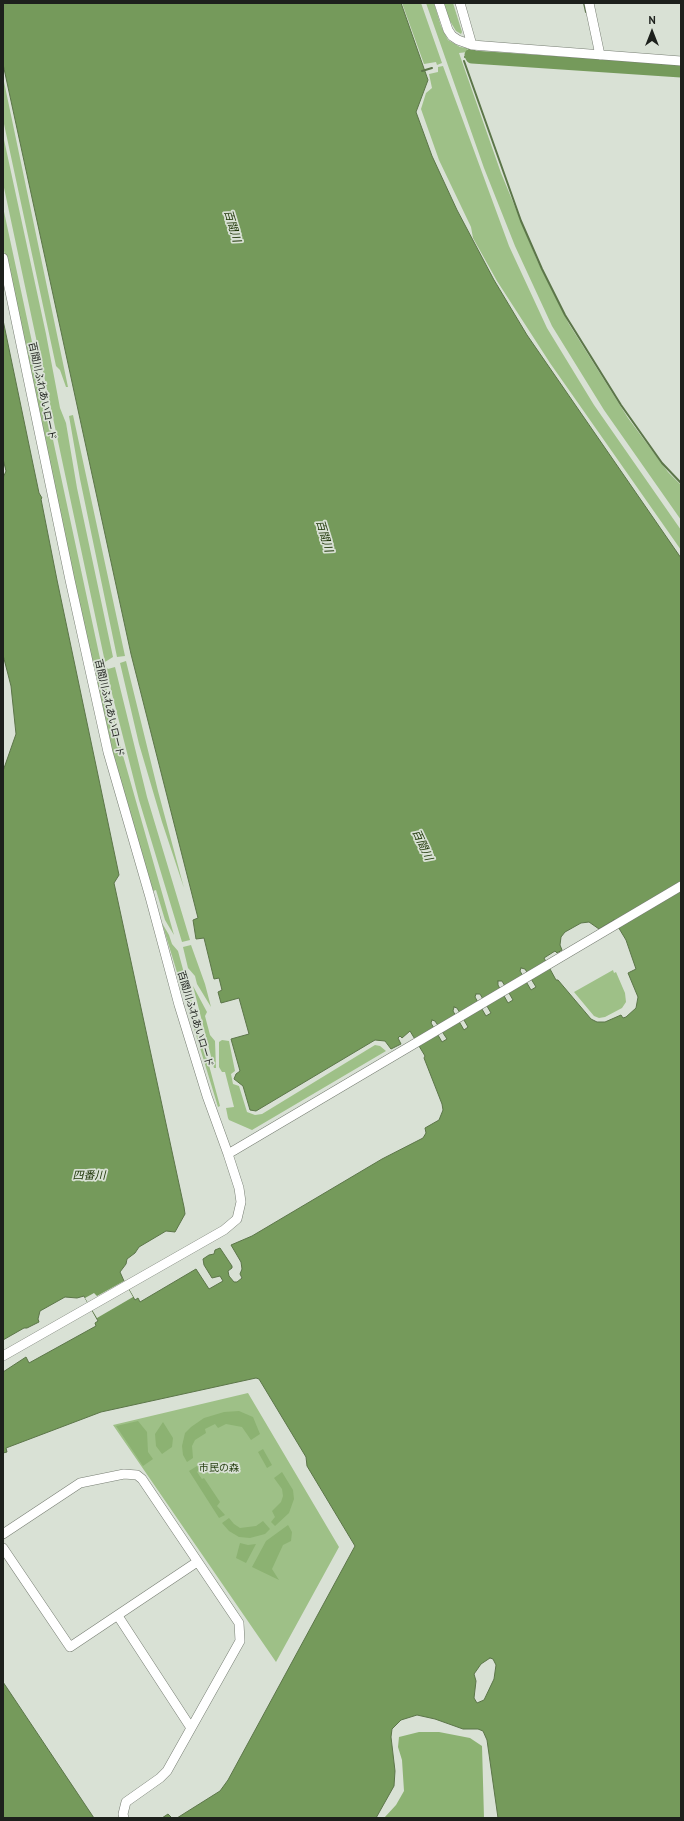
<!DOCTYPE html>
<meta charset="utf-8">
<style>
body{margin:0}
#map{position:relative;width:684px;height:1821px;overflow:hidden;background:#d9e1d5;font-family:"PT Sans",sans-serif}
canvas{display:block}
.frame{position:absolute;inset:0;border:4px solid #1d201c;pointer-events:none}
.north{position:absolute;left:632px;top:12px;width:40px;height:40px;-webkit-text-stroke:3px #d9e1d5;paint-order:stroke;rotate:0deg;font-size:11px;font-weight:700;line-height:16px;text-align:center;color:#1d201c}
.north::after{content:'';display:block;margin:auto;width:14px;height:18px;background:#1d201c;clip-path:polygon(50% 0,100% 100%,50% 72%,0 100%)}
</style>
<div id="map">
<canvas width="684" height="1821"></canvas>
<div class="frame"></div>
<div class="north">N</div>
</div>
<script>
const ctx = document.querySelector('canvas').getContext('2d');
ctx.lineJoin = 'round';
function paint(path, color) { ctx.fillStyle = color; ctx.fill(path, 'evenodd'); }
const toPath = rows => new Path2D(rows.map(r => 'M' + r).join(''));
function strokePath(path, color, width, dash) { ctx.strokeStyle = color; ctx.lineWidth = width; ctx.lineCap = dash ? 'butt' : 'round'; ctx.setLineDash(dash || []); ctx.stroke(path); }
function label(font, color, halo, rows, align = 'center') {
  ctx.font = font + ' "PT Sans","Noto Sans JP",sans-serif'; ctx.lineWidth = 3.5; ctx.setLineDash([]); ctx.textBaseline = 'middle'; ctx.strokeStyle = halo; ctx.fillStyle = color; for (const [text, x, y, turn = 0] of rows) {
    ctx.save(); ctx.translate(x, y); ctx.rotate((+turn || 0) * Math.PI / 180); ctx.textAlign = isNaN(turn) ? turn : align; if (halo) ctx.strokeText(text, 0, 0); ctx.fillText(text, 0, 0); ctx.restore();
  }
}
paint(toPath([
 [402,3,421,3,442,63,437,65,436,62,424,64],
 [426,3,434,3,441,26,448,40,460,47,467,48,468,52,459,53,501,173,537,260,569,324,628,418,668,472,681,485,681,520,604,410,552,326,515,246,484,168],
 [442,3,453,3,462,32,461,34,456,31,450,21],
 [443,66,509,246,547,328,594,405,681,530,681,550,550,363,497,281,473,238,471,227,439,160,421,109,426,93,432,88,429,74,438,72,438,67],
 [3,77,68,387,66,387,60,370,56,366,4,124],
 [3,135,46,334,60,408,66,423,77,488,113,657,105,662,3,183],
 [3,207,107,691,122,752,174,935,165,920,156,890,153,891,122,790,102,718,3,246],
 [73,415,125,656,117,657,80,479,69,416],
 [126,661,158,791,184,888,162,822,139,744,120,663],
 [105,666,108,669,115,667,147,797,190,940,182,942,139,800],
 [162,923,169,935,172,944,178,951,220,1106,218,1107],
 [191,945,205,984,211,1007,197,984,195,976,188,968,183,947],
 [613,970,614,973,616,972,625,993,626,1002,622,1008,605,1017,599,1018,594,1016,574,992],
 [193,986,207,1012,205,1016,210,1035,215,1041,216,1068,214,1068],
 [222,1040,229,1041,235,1071,231,1074,233,1084,239,1086,247,1112,255,1115,262,1114,375,1045,380,1046,386,1051,252,1130,229,1120,228,1118,226,1108,234,1107,225,1072,222,1072,219,1067,219,1042],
 [248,1393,339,1547,276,1662,113,1425]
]), '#9ec087');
paint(toPath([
 [239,1411,253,1417,260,1434,251,1440,242,1427,226,1424,218,1428,215,1424,205,1429,206,1433,195,1440,192,1446,193,1458,187,1462,183,1455,182,1446,185,1433,191,1427,204,1418,224,1412],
 [138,1421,147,1432,148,1452,153,1459,143,1466,116,1426],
 [163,1422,173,1438,172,1447,162,1454,156,1446,155,1434],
 [263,1449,272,1465,267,1468,258,1452],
 [197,1466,199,1470,197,1472,202,1479,204,1478,220,1502,217,1506,225,1515,219,1518,189,1471],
 [282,1472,293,1490,294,1499,289,1513,275,1526,271,1522,275,1517,272,1511,281,1502,283,1496,282,1489,274,1478],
 [229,1518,234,1524,240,1528,256,1526,263,1521,270,1529,265,1534,250,1538,239,1537,229,1531,222,1523],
 [288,1525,292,1532,291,1541,283,1545,272,1569,279,1580,252,1567,266,1541],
 [240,1543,248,1545,256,1544,246,1563,236,1558],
 [419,1732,439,1732,470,1738,482,1746,484,1818,384,1818,396,1805,404,1791,402,1760,398,1747,399,1737]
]), '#8cb272');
const water = toPath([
 [3,3,401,3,428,80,416,112,432,156,457,210,494,280,527,335,681,558,681,1818,498,1818,487,1740,483,1731,478,1729,463,1729,435,1719,417,1715,401,1720,392,1729,391,1737,395,1771,394,1786,376,1818,162,1818,168,1814,172,1818,177,1818,220,1791,228,1780,355,1546,307,1466,306,1457,259,1379,256,1378,101,1412,6,1448,7,1452,3,1453,3,1372,26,1357,29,1363,96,1326,95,1323,98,1321,84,1296,77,1298,65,1297,40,1311,38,1319,39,1322,27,1328,24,1328,3,1340,3,771,16,734,11,686,3,655,3,478,6,471,3,459,3,320,39,493,42,498,41,499,57,580,119,875,114,883,184,1207,185,1214,175,1232,166,1231,139,1247,135,1253,127,1259,126,1264,120,1272,124,1281,135,1300,138,1298,140,1302,196,1269,209,1289,223,1281,220,1276,212,1278,204,1265,203,1259,209,1255,214,1254,215,1250,220,1248,232,1266,232,1268,228,1271,229,1276,234,1282,237,1282,242,1278,240,1274,242,1269,241,1262,231,1245,252,1236,382,1159,423,1138,426,1133,425,1128,439,1120,443,1110,442,1104,424,1058,425,1056,410,1031,402,1038,400,1036,398,1038,401,1044,391,1049,385,1041,375,1040,256,1111,250,1110,243,1086,234,1079,236,1074,240,1071,231,1039,249,1034,239,998,221,1003,218,992,222,990,219,978,214,979,204,938,196,939,193,920,198,918,131,654,3,64,3,3],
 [614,920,626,940,636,969,628,973,638,997,636,1008,626,1017,623,1018,621,1015,605,1022,597,1022,591,1019,558,980,556,980,544,958,555,951,557,953,562,950,560,945,561,937,565,932,581,923,589,922,599,929,614,920],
 [521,968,525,969,536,987,531,990,520,971,521,968],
 [498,981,502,981,513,1000,508,1003,498,985,498,981],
 [476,994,480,994,491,1013,486,1016,475,997,476,994],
 [454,1007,457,1008,468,1027,464,1030,453,1011,454,1007],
 [432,1020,435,1021,447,1039,442,1042,431,1023,432,1020],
 [490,1658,493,1659,496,1665,494,1679,484,1700,477,1703,474,1698,476,1681,474,1674,481,1664,490,1658],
 [3,1682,94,1818,3,1818,3,1682]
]);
paint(water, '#759a5b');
strokePath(water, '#5b7548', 1);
paint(toPath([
 [124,1281,133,1297,97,1318,85,1298,94,1293,97,1296]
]), '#d9e1d5');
strokePath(toPath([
 [584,3,586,12],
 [465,57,471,55,470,54],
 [464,61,521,221,542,269,565,315,621,405,662,463,681,483],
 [598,62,599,65],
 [422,71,432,68]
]), '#5b7548', 2);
strokePath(toPath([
 [471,55,472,57,681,71]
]), '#759a5b', 13);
const minor = toPath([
 [439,3,448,30,452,36,458,40,472,45,681,61],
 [460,3,472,45],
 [589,3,600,55],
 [3,258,70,580,108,752,150,897,179,1005,207,1096,228,1154,239,1188,241,1202,237,1219,224,1230,3,1356],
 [228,1154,681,886],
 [3,1534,80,1483,124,1474,137,1475,142,1479,239,1623,240,1641,167,1771,160,1778,126,1802,123,1814,124,1818],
 [3,1548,70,1647,197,1562],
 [118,1616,191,1728]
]);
strokePath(minor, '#777e73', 10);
strokePath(minor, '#fff', 9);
label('10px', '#1d201c', '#d9e1d5', [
 ["百間川ふれあいロード",42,391,78],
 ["百間川ふれあいロード",109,708,77],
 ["百間川ふれあいロード",195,1019,73]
]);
label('10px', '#263f11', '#d9e1d5', [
 ["市民の森",219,1468]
]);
label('italic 11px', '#1b3304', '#d9e1d5', [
 ["百間川",232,226,73],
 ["百間川",324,536,73],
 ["百間川",422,845,65],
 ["四番川",89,1176]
]);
</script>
